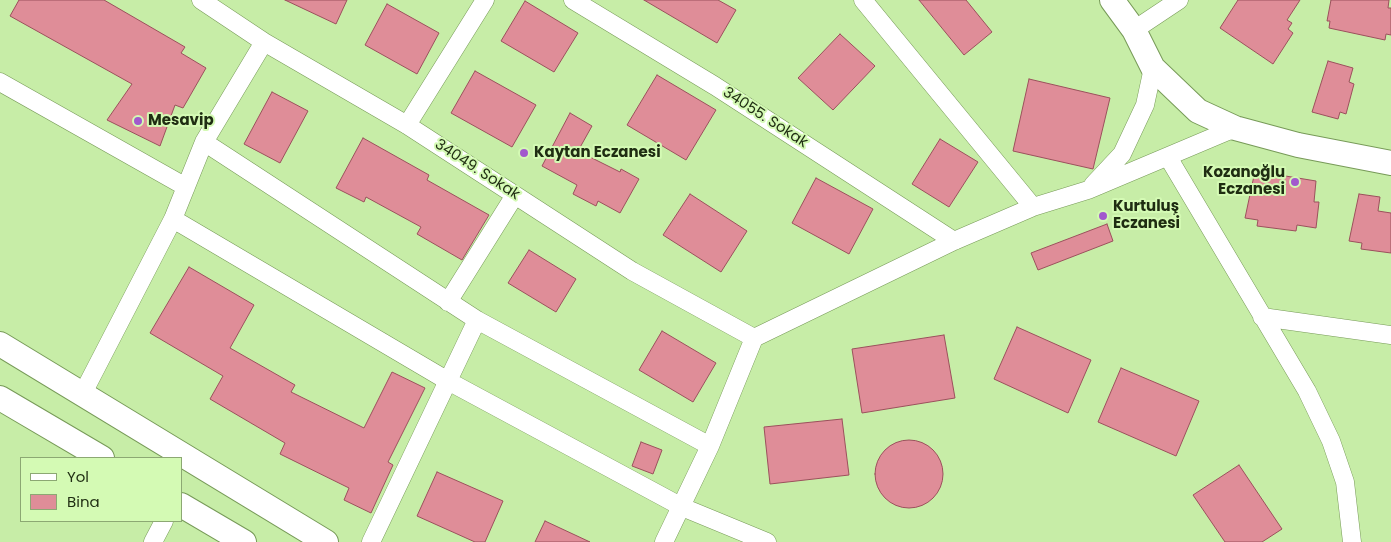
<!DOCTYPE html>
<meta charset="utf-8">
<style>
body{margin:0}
#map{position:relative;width:1391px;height:542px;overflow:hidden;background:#c7eda7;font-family:Poppins,sans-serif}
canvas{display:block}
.legend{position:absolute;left:20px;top:457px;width:162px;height:65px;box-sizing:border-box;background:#d4fab4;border:1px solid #8ca873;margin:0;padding:6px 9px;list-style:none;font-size:15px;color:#1f2d12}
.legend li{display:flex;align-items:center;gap:10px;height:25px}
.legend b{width:25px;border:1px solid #8ca873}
</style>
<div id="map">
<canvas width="1391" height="542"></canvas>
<ul class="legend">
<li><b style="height:6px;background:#fff"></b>Yol</li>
<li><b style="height:14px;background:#df8d98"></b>Bina</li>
</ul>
</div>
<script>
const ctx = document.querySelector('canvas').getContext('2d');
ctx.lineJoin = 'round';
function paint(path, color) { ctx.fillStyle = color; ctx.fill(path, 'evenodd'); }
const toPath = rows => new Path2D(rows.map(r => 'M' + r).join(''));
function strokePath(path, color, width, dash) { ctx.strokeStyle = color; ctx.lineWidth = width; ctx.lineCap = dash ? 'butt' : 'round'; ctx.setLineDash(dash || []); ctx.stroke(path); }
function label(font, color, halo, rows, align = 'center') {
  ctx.font = font + ' Poppins,sans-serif'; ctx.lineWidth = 4; ctx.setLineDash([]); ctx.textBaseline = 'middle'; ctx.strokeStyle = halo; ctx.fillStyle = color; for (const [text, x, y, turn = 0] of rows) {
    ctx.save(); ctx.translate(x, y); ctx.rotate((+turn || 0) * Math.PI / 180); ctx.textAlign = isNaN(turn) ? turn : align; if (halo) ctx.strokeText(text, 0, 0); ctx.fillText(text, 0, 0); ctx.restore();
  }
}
const building = toPath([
 [19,0,104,0,185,47,181,53,206,68,183,108,175,105,160,146,107,120,132,84,10,16,19,0],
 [285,0,347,0,336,24,285,0],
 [644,0,718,0,736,10,717,43,644,0],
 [919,0,966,0,992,32,964,55,919,0],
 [1238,0,1300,0,1287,20,1292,23,1288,29,1293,33,1273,64,1220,28,1238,0],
 [1331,0,1389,0,1388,8,1391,8,1391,35,1386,34,1385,40,1329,28,1330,21,1327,21,1331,0],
 [525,1,578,33,554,72,501,41,525,1],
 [387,4,439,33,417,74,365,45,387,4],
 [840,34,875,66,833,110,798,78,840,34],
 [1328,61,1353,68,1349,82,1354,84,1346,114,1340,112,1338,119,1312,112,1328,61],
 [475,71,536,105,512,147,451,113,475,71],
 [657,75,716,110,686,160,627,125,657,75],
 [1029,79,1110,98,1093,169,1013,151,1029,79],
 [272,92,308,111,280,163,244,144,272,92],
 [570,113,592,126,578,151,620,172,621,169,639,179,620,213,598,201,596,206,573,194,577,185,542,166,570,113],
 [363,138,429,175,427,180,489,215,462,260,417,234,421,227,366,197,364,202,336,188,363,138],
 [940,139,978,162,949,207,912,184,940,139],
 [1255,171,1316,181,1314,202,1319,202,1316,228,1297,225,1296,231,1257,226,1258,220,1245,218,1255,171],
 [816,178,873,209,849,254,792,223,816,178],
 [690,194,747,231,721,272,663,235,690,194],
 [1359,194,1380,197,1378,211,1391,213,1391,253,1361,249,1362,243,1349,241,1359,194],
 [1107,224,1113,241,1038,270,1031,253,1107,224],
 [529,250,576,279,556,312,508,283,529,250],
 [189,267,254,305,230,348,295,385,291,392,364,428,392,372,425,388,388,462,393,465,371,513,344,500,349,488,280,454,285,443,210,399,223,376,150,333,189,267],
 [1017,327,1091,360,1068,413,994,379,1017,327],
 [662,331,716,363,693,402,639,370,662,331],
 [944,335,955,398,862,413,852,349,944,335],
 [1121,368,1199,401,1176,456,1098,422,1121,368],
 [842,419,849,475,770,484,764,427,842,419],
 '875 474a34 34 0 1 1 68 0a34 34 0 1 1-68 0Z',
 [641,442,662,450,653,474,632,466,641,442],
 [1239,465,1282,529,1262,542,1225,542,1193,495,1239,465],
 [437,472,503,501,485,542,475,542,417,516,437,472],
 [545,521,590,542,535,542,545,521]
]);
paint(building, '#df8d98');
strokePath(building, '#9b505c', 1);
const street = toPath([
 [201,0,264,42,407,125,632,271,754,338],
 [573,0,715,86,954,241],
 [863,0,1033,207],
 [1134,30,1179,0],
 [0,82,186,187],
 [407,125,485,0],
 [204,142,477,320,710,446],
 [1168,157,1307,391,1331,441,1345,482,1352,542],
 [1093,185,1122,154,1145,105,1153,68],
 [173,219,448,381,682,507,767,542],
 [448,302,515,195],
 [1262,317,1391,335],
 [82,395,173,219,204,142,264,42],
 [153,542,164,521],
 [371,542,477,320],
 [664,542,710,446,754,338,954,241,1033,207,1088,190,1235,128]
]);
const secondary = toPath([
 [1112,0,1134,30,1153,68,1198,111,1235,128,1298,145,1391,163],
 [0,344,326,542],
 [0,398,102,458],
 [181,505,244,542]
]);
strokePath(street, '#779a58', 19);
strokePath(secondary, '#779a58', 26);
strokePath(street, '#fff', 18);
strokePath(secondary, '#fff', 24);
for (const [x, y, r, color] of [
 [138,121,5,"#a259cd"],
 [524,153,5,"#a259cd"],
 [1295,182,5,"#a259cd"],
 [1103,216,5,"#a259cd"]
]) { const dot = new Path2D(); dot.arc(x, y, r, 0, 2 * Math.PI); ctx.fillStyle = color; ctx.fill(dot); strokePath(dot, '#d4fab4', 2); }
label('15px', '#1f2d12', '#d4fab4', [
 ["34055. Sokak",765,118,33],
 ["34049. Sokak",477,170,33]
]);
label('bold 15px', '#1f2d12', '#d4fab4', [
 ["Mesavip",148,121],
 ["Kaytan Eczanesi",534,153],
 ["Kozanoğlu",1285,173,"right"],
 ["Eczanesi",1285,190,"right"],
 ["Kurtuluş",1113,207],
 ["Eczanesi",1113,224]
], 'left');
</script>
